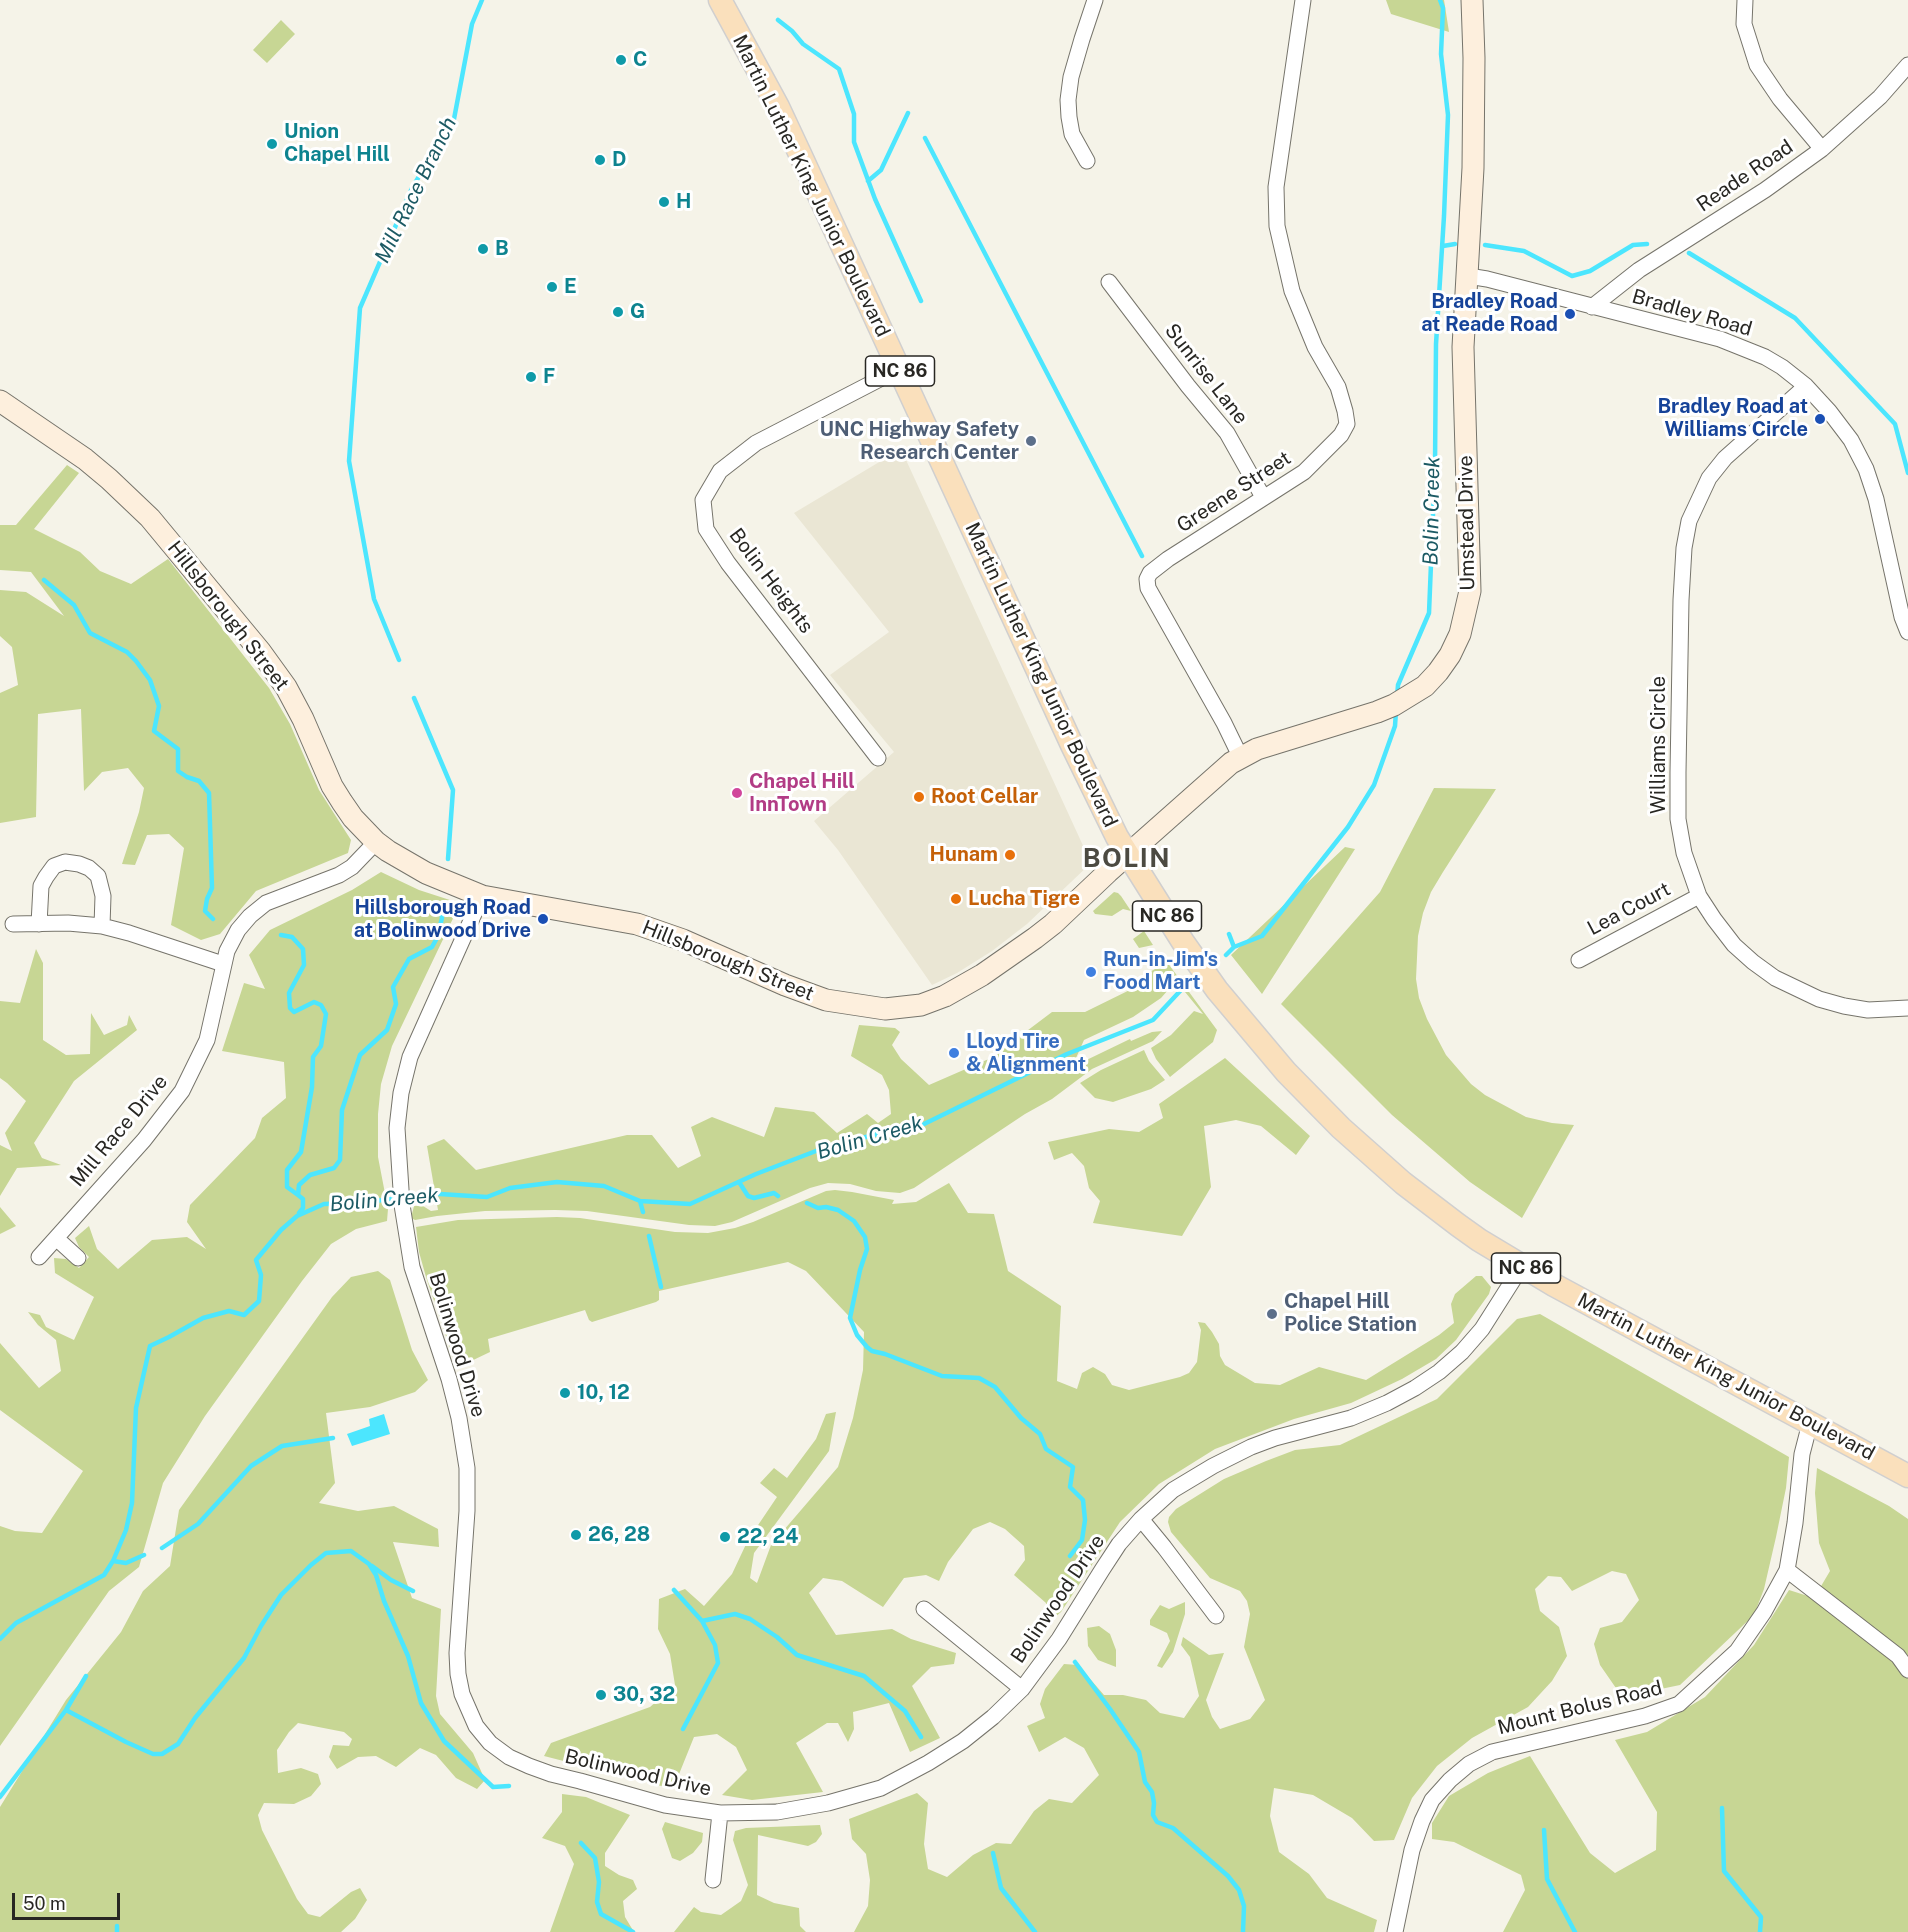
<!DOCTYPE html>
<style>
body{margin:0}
#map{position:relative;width:1908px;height:1932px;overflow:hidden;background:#f5f3e8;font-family:"Public Sans",sans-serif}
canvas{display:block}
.scale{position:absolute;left:12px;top:1893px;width:108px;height:27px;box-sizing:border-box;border:3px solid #282723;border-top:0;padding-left:8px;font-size:18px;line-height:21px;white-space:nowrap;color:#282723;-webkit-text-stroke:4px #fff;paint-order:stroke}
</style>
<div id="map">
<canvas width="1908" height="1932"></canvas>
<div class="scale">50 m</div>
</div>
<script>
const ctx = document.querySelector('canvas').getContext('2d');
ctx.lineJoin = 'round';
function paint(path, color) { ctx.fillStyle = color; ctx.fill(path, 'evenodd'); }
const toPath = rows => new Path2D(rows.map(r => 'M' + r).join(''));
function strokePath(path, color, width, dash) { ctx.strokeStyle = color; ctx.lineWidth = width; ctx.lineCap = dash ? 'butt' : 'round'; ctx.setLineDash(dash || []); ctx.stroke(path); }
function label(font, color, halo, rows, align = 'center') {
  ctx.font = font + ' "Public Sans",sans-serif'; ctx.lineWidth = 6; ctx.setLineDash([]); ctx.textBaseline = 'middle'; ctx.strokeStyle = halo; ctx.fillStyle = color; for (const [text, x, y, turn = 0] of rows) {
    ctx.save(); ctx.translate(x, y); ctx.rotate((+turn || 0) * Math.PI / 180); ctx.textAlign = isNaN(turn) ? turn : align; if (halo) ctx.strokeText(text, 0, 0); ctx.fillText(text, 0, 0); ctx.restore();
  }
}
paint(toPath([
 [901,449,1091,863,1027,924,992,951,957,973,932,985,838,850,814,821,894,752,830,675,889,632,794,513]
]), '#eae6d4');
paint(toPath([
 [1386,0,1444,0,1449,32,1391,14],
 [281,20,295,34,267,63,253,50],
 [67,465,79,473,34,529,80,552,100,571,131,584,168,559,269,688,290,724,319,790,351,840,348,853,256,891,220,934,201,940,171,925,184,848,169,834,147,835,135,865,122,864,139,812,144,788,128,768,102,772,84,791,81,709,38,714,36,817,0,823,0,693,18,685,12,647,0,636,0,590,26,592,64,616,31,572,0,570,0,525,16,525],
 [1434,788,1496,789,1443,872,1431,892,1423,913,1418,936,1416,979,1419,998,1427,1019,1446,1055,1471,1084,1485,1095,1526,1117,1552,1123,1574,1125,1522,1218,1470,1182,1392,1115,1281,1004,1380,892],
 [1345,847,1355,849,1262,994,1231,955],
 [381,872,419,890,456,902,458,908,392,1046,381,1084,378,1114,378,1157,388,1209,387,1221,356,1229,331,1244,302,1281,205,1416,163,1483,139,1567,109,1591,0,1746,0,1526,15,1531,42,1533,83,1471,0,1410,0,1343,39,1388,61,1371,56,1340,38,1325,28,1312,40,1315,46,1327,74,1340,94,1297,55,1273,54,1258,66,1259,79,1268,89,1257,79,1247,75,1238,89,1226,97,1249,118,1269,152,1240,187,1237,206,1249,187,1222,190,1205,255,1138,262,1118,286,1098,284,1062,222,1051,244,983,265,989,249,955,270,930,352,890],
 [1114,892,1118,893,1121,896,1131,911,1123,909,1112,916,1095,914,1093,911],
 [1144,931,1153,945,1139,948,1133,939],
 [36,949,43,963,43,1040,66,1055,90,1054,91,1013,104,1035,127,1025,129,1015,137,1030,74,1081,34,1143,42,1158,61,1165,17,1168,0,1196,0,1145,12,1151,5,1133,26,1101,7,1083,0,1078,0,1001,20,1003],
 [1167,962,1217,1030,1213,1042,1170,1077,1156,1059,1151,1048,1171,1035,1194,1011,1203,1014,1176,981,1161,998,1133,1017,1084,1040,1072,1067,1130,1039,1131,1041,1152,1032,1162,1031,1153,1041,1092,1069,1052,1099,1025,1114,914,1188,900,1193,876,1191,850,1184,828,1183,810,1188,732,1222,715,1226,689,1225,587,1211,555,1210,485,1211,437,1216,415,1220,411,1218,414,1206,423,1206,431,1211,438,1210,427,1146,444,1139,476,1170,627,1135,652,1135,678,1168,701,1156,691,1127,712,1117,764,1137,775,1107,814,1112,837,1133,867,1114,878,1123,891,1114,889,1090,882,1075,851,1056,859,1025,895,1028,900,1032,892,1045,901,1059,929,1085,991,1058,1052,1012,1085,1012,1146,982,1123,984,1143,976],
 [1144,1050,1149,1061,1165,1080,1151,1089,1113,1102,1095,1098,1080,1083,1101,1070],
 [1225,1058,1310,1136,1296,1155,1261,1126,1236,1120,1204,1126,1211,1187,1182,1236,1093,1223,1100,1201,1089,1188,1084,1166,1072,1153,1054,1160,1048,1142,1109,1129,1139,1132,1163,1118,1159,1104],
 [949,1183,968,1213,994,1214,1008,1271,1061,1306,1057,1381,1077,1389,1082,1373,1093,1367,1105,1374,1112,1385,1129,1390,1180,1377,1189,1373,1197,1362,1201,1330,1198,1322,1205,1323,1212,1332,1219,1344,1220,1356,1225,1365,1255,1383,1280,1385,1319,1367,1366,1380,1439,1335,1454,1323,1451,1304,1455,1294,1476,1276,1482,1276,1491,1287,1489,1294,1456,1340,1436,1359,1402,1379,1351,1403,1294,1419,1215,1449,1159,1484,1120,1522,1061,1612,1048,1623,1046,1603,1014,1575,1025,1560,1024,1546,1005,1529,990,1522,973,1529,948,1562,939,1581,926,1575,904,1578,883,1607,842,1581,823,1578,809,1593,836,1635,892,1629,911,1639,956,1653,954,1664,931,1667,912,1686,940,1738,910,1752,889,1703,853,1712,854,1729,848,1742,838,1723,827,1723,796,1743,823,1792,752,1800,722,1795,747,1770,736,1747,717,1734,694,1737,673,1789,544,1756,551,1743,650,1707,675,1685,670,1654,658,1629,659,1599,685,1589,704,1606,732,1574,748,1540,777,1497,760,1483,774,1468,787,1478,816,1439,826,1414,836,1412,829,1451,754,1553,750,1578,757,1583,771,1545,838,1467,853,1418,863,1370,864,1332,806,1271,788,1262,659,1291,659,1300,656,1302,592,1322,589,1320,585,1310,488,1339,490,1352,467,1363,458,1363,454,1360,426,1277,419,1252,416,1227,458,1220,557,1217,580,1218,675,1232,708,1233,735,1228,753,1222,826,1191,835,1190,852,1192,894,1200,892,1204,916,1202],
 [0,1207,16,1226,0,1234],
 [378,1271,390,1280,412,1350,428,1380,415,1392,370,1407,326,1413,335,1483,319,1503,358,1511,394,1506,438,1529,439,1547,393,1542,412,1598,441,1609,436,1696,440,1714,473,1753,485,1780,477,1789,456,1778,436,1755,420,1748,396,1767,376,1756,358,1757,337,1769,329,1757,333,1745,349,1746,352,1739,344,1732,298,1723,289,1732,277,1750,278,1773,301,1768,318,1774,321,1784,311,1796,294,1804,264,1803,258,1815,262,1830,297,1899,308,1914,320,1917,351,1892,360,1888,367,1900,355,1919,341,1932,0,1932,0,1807,66,1700,121,1632,143,1591,170,1566,179,1510,332,1297,351,1277],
 [1540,1314,1789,1457,1786,1488,1776,1537,1764,1589,1754,1615,1680,1685,1651,1691,1618,1691,1600,1665,1594,1644,1600,1628,1622,1622,1639,1600,1626,1574,1612,1571,1572,1591,1561,1577,1548,1576,1535,1589,1540,1611,1559,1627,1567,1656,1552,1681,1528,1707,1472,1738,1437,1766,1412,1798,1394,1840,1374,1841,1352,1818,1313,1795,1274,1788,1270,1816,1279,1852,1309,1874,1327,1898,1377,1920,1374,1932,854,1932,868,1906,870,1880,866,1854,852,1839,849,1819,917,1793,928,1803,924,1844,928,1869,947,1877,973,1855,996,1843,1011,1844,1034,1811,1049,1799,1072,1803,1099,1775,1084,1748,1065,1737,1039,1752,1027,1726,1045,1718,1040,1704,1045,1689,1064,1664,1078,1665,1104,1695,1123,1695,1146,1700,1160,1713,1184,1718,1199,1696,1190,1657,1181,1645,1183,1637,1209,1655,1224,1653,1206,1700,1212,1717,1220,1729,1250,1719,1265,1700,1244,1647,1250,1614,1247,1601,1240,1591,1210,1578,1171,1532,1168,1522,1169,1517,1176,1509,1224,1479,1266,1461,1295,1450,1340,1445,1437,1399,1517,1319],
 [1817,1468,1889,1506,1908,1519,1908,1932,1503,1932,1525,1890,1521,1875,1454,1842,1432,1839,1432,1823,1449,1796,1488,1773,1530,1756,1590,1853,1615,1873,1656,1850,1657,1812,1615,1740,1647,1732,1705,1697,1754,1645,1789,1590,1814,1598,1830,1571,1819,1543,1815,1493],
 [1185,1602,1185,1614,1173,1652,1162,1668,1157,1666,1170,1641,1167,1633,1150,1625,1150,1620,1160,1605,1169,1609],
 [1099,1626,1110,1634,1116,1650,1116,1667,1098,1660,1088,1646,1087,1628],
 [562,1794,586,1797,630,1815,605,1853,605,1866,619,1875,633,1880,637,1889,623,1901,625,1917,634,1932,550,1932,574,1864,565,1846,542,1838,562,1812],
 [665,1822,703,1833,702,1842,693,1853,680,1861,672,1858,662,1829],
 [820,1825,822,1834,816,1842,808,1846,758,1835,757,1895,774,1903,799,1908,800,1926,806,1932,674,1932,694,1907,701,1912,721,1915,741,1901,748,1885,733,1840,735,1831,746,1828]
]), '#c7d694');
paint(toPath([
 [384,1414,390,1434,352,1446,347,1434,370,1426,369,1419]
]), '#4ce6fe');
strokePath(toPath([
 [778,20,792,31,803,44,839,69,854,114,854,142,875,199,921,301],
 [925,138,1142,556],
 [868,181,881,170,908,113],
 [1485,245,1524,251,1572,276,1590,271,1633,245,1647,244],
 [1443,246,1455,244],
 [1689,253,1795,318,1895,424,1908,473],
 [44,580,74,605,90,633,127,652,136,661,150,680,159,706,154,731,178,749,178,771,187,777,199,781,209,793,212,888,207,899,205,911,213,919],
 [399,660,374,599,349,461,360,308,412,188,454,119,472,24,482,0],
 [1397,697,1398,685,1429,613,1435,465,1436,344,1444,216,1448,115,1441,54,1443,8,1440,0],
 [414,698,453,790,448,859],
 [1229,934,1234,947],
 [281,935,292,937,303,949,304,965,289,993,290,1008,294,1012,314,1002,321,1005,326,1014,321,1046,313,1057,312,1087,301,1152,287,1170,287,1187,298,1195],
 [1226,955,1234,947,1262,936,1348,827,1374,785,1395,726,1396,711],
 [739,1182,748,1196,754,1198,774,1193,778,1196],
 [640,1201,643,1212],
 [807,1203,818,1208,826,1207,838,1210,854,1221,865,1237,867,1249,860,1270,850,1318,857,1335,867,1347,872,1351,885,1354,942,1376,979,1378,995,1387,1021,1418,1040,1434,1046,1449,1073,1467,1070,1487,1083,1500,1085,1520,1082,1540,1070,1556],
 [299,1213,303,1208,303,1199,298,1195,299,1185,310,1175,334,1168,340,1160,342,1110,360,1055,387,1030,396,1004,393,987,409,959,432,947,437,938,442,918,441,906],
 [649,1236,661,1287],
 [162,1548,198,1524,251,1466,282,1446,333,1438],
 [113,1561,126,1563,144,1555],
 [372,1566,391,1580,413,1591],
 [674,1590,702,1621,715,1645,718,1663,683,1729],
 [702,1621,735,1614,750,1619,777,1637,797,1655,864,1676,905,1711,921,1737],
 [0,1639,16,1623,104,1575,113,1561,126,1530,132,1503,136,1408,150,1346,169,1337,203,1318,229,1311,244,1315,259,1301,261,1275,256,1260,281,1230,297,1216,324,1204,355,1203,411,1197,424,1193,487,1197,510,1188,557,1182,604,1186,640,1201,690,1204,756,1174,829,1146,878,1134,922,1125,1067,1054,1153,1020,1182,989],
 [1075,1662,1110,1709,1139,1752,1145,1782,1152,1792,1154,1803,1153,1815,1157,1822,1173,1828,1228,1876,1239,1890,1244,1906,1243,1932],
 [66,1710,126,1742,153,1754,162,1754,178,1744,195,1718,244,1658,261,1626,281,1595,311,1565,326,1553,351,1551,369,1564,376,1575,384,1601,408,1656,421,1703,444,1741,493,1787,509,1786],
 [0,1797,66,1710,86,1676],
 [1722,1808,1724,1871,1761,1917,1760,1932],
 [1544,1830,1547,1879,1575,1932],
 [581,1843,595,1858,599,1882,597,1902,601,1914,633,1932],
 [993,1853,1001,1888,1035,1932],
 [117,1932,117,1926]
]), '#4ce6fe', 4.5);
const street = toPath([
 [1745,0,1744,24,1757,65,1780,99,1822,149],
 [1087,161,1072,134,1069,117,1068,100,1071,77,1082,39,1095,0],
 [1468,276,1487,279,1720,339,1765,357,1782,367,1806,386,1829,411,1851,440,1866,469,1876,499,1902,617,1908,632],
 [1109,282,1188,386,1227,433,1263,497],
 [1592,307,1639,270,1765,190,1822,149,1880,97,1908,65],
 [1806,386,1725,458,1709,478,1689,521,1684,548,1681,600,1678,772,1678,819,1684,853,1699,896,1714,919,1734,945,1753,962,1775,978,1819,999,1844,1006,1868,1010,1908,1008],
 [1240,756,1224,723,1148,588,1147,579,1150,573,1168,559,1304,472,1341,435,1347,424,1345,411,1338,387,1315,347,1292,291,1277,226,1276,187,1303,0],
 [878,758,728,563,706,529,703,500,720,471,756,443,899,369],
 [482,896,410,1057,401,1093,397,1128,402,1205,412,1267,449,1379,459,1418,467,1468,467,1511,457,1653,458,1674,462,1694,476,1726,490,1743,509,1757,529,1766,551,1774,580,1781,665,1805,720,1813,777,1812,828,1803,881,1788,928,1763,963,1741,993,1717,1022,1689,1059,1639,1102,1570,1119,1544,1141,1519,1173,1490,1213,1466,1251,1447,1275,1438,1351,1418,1387,1403,1415,1388,1439,1372,1462,1352,1482,1329,1522,1266],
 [13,924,68,923,102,926,129,933,223,964],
 [39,924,41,886,46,877,54,866,65,862,79,864,89,868,98,876,103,896,102,926],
 [1579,960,1699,896],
 [56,1238,78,1258],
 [39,1257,144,1140,182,1091,207,1040,227,951,238,930,250,916,266,903,339,875,352,867,376,842],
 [1141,1519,1164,1547,1216,1616],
 [1787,1570,1898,1656,1908,1670],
 [924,1609,1022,1689],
 [713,1880,720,1813],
 [1395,1932,1412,1850,1422,1821,1432,1800,1450,1780,1469,1764,1492,1752,1645,1716,1679,1704,1737,1651,1764,1612,1787,1570,1795,1523,1802,1454,1810,1423]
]);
const secondary = toPath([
 [0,401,85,459,109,479,150,518,260,651,286,687,303,719,332,786,342,802,353,818,376,842,388,851,426,873,482,896,637,924,683,940,785,985,826,1000,885,1009,921,1005,945,996,982,975,1035,938,1053,924,1108,872,1231,763,1257,749,1377,712,1394,705,1425,686,1438,672,1450,655,1460,634,1470,591,1463,347,1473,168,1474,58,1472,0]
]);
const primary = toPath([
 [720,0,778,107,800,154,1072,745,1117,837,1183,942,1217,990,1286,1072,1341,1128,1403,1183,1458,1225,1479,1240,1554,1285,1908,1476]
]);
strokePath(street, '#76746b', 17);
strokePath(secondary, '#76746b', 23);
strokePath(primary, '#d0cfcf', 25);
strokePath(street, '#fff', 15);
strokePath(secondary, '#fdefdd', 21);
strokePath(primary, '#fae0bc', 22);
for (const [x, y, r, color] of [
 [621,60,6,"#0f9aa8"],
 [272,144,6,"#0f9aa8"],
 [600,160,6,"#0f9aa8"],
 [664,202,6,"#0f9aa8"],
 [483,249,6,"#0f9aa8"],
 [552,287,6,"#0f9aa8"],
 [618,312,6,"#0f9aa8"],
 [1570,314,6,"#1a4fb4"],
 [531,377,6,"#0f9aa8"],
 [1820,419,6,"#1a4fb4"],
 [1031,441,6,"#5c6f8a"],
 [737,793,6,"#d1479c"],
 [919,797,6,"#e8710a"],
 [1010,855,6,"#e8710a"],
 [956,899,6,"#e8710a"],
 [543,919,6,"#1a4fb4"],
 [1091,972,6,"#3f7fe0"],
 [954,1053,6,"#3f7fe0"],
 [1272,1314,6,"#5c6f8a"],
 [565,1393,6,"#0f9aa8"],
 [576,1535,6,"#0f9aa8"],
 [725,1537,6,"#0f9aa8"],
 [601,1695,6,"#0f9aa8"]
]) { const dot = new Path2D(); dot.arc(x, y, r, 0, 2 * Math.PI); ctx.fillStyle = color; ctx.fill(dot); strokePath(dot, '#fff', 2); }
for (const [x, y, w] of [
 [900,371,69],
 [1167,916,69],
 [1526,1268,69]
]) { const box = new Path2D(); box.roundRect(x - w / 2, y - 15, w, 30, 4.5); ctx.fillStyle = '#fff'; ctx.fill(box); strokePath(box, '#282723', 1.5); }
label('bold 18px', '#282723', null, [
 ["NC 86",900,371],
 ["NC 86",1167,916],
 ["NC 86",1526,1268]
]);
label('bold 20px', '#0d838f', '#fff', [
 ["C",633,60],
 ["Union",284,132],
 ["Chapel Hill",284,155],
 ["D",612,160],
 ["H",676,202],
 ["B",495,249],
 ["E",564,287],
 ["G",630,312],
 ["F",543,377],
 ["10, 12",577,1393],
 ["26, 28",588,1535],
 ["22, 24",737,1537],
 ["30, 32",613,1695]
], 'left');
label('20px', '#282723', '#fff', [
 ["Reade Road",1745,176,-34],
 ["Martin Luther King Junior Boulevard",811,186,64],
 ["Bradley Road",1692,313,16],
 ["Sunrise Lane",1206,374,52],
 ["Greene Street",1234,492,-33],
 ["Umstead Drive",1467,523,-91],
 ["Bolin Heights",771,581,53],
 ["Hillsborough Street",228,616,52],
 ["Martin Luther King Junior Boulevard",1041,675,65],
 ["Williams Circle",1659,745,-90],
 ["Lea Court",1629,909,-28],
 ["Hillsborough Street",728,961,22],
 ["Mill Race Drive",119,1131,-50],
 ["Bolinwood Drive",457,1345,73],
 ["Martin Luther King Junior Boulevard",1726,1377,28],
 ["Bolinwood Drive",1058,1599,-56],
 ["Mount Bolus Road",1580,1708,-14],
 ["Bolinwood Drive",638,1773,13]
]);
label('bold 20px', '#164399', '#fff', [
 ["Bradley Road",1558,302],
 ["at Reade Road",1558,325],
 ["Bradley Road at",1808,407],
 ["Williams Circle",1808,430],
 ["Hillsborough Road",531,908],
 ["at Bolinwood Drive",531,931]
], 'right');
label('bold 20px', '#4e5e75', '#fff', [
 ["UNC Highway Safety",1019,430],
 ["Research Center",1019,453],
 ["Chapel Hill",1284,1302,"left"],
 ["Police Station",1284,1325,"left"]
], 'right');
label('bold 20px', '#b23c85', '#fff', [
 ["Chapel Hill",749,782],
 ["InnTown",749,805]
], 'left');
label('bold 20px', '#c56008', '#fff', [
 ["Root Cellar",931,797],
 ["Hunam",998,855,"right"],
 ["Lucha Tigre",968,899]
], 'left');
label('bold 20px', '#366cbe', '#fff', [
 ["Run-in-Jim's",1103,960],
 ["Food Mart",1103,983],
 ["Lloyd Tire",966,1042],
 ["& Alignment",966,1065]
], 'left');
label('italic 21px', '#1c5a64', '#fff', [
 ["Mill Race Branch",416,190,-64],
 ["Bolin Creek",1432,511,-89],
 ["Bolin Creek",870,1138,-16],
 ["Bolin Creek",384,1200,-5]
]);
ctx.letterSpacing = '1.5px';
label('bold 26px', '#4c4a42', '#fff', [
 ["BOLIN",1127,859]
]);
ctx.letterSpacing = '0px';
</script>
